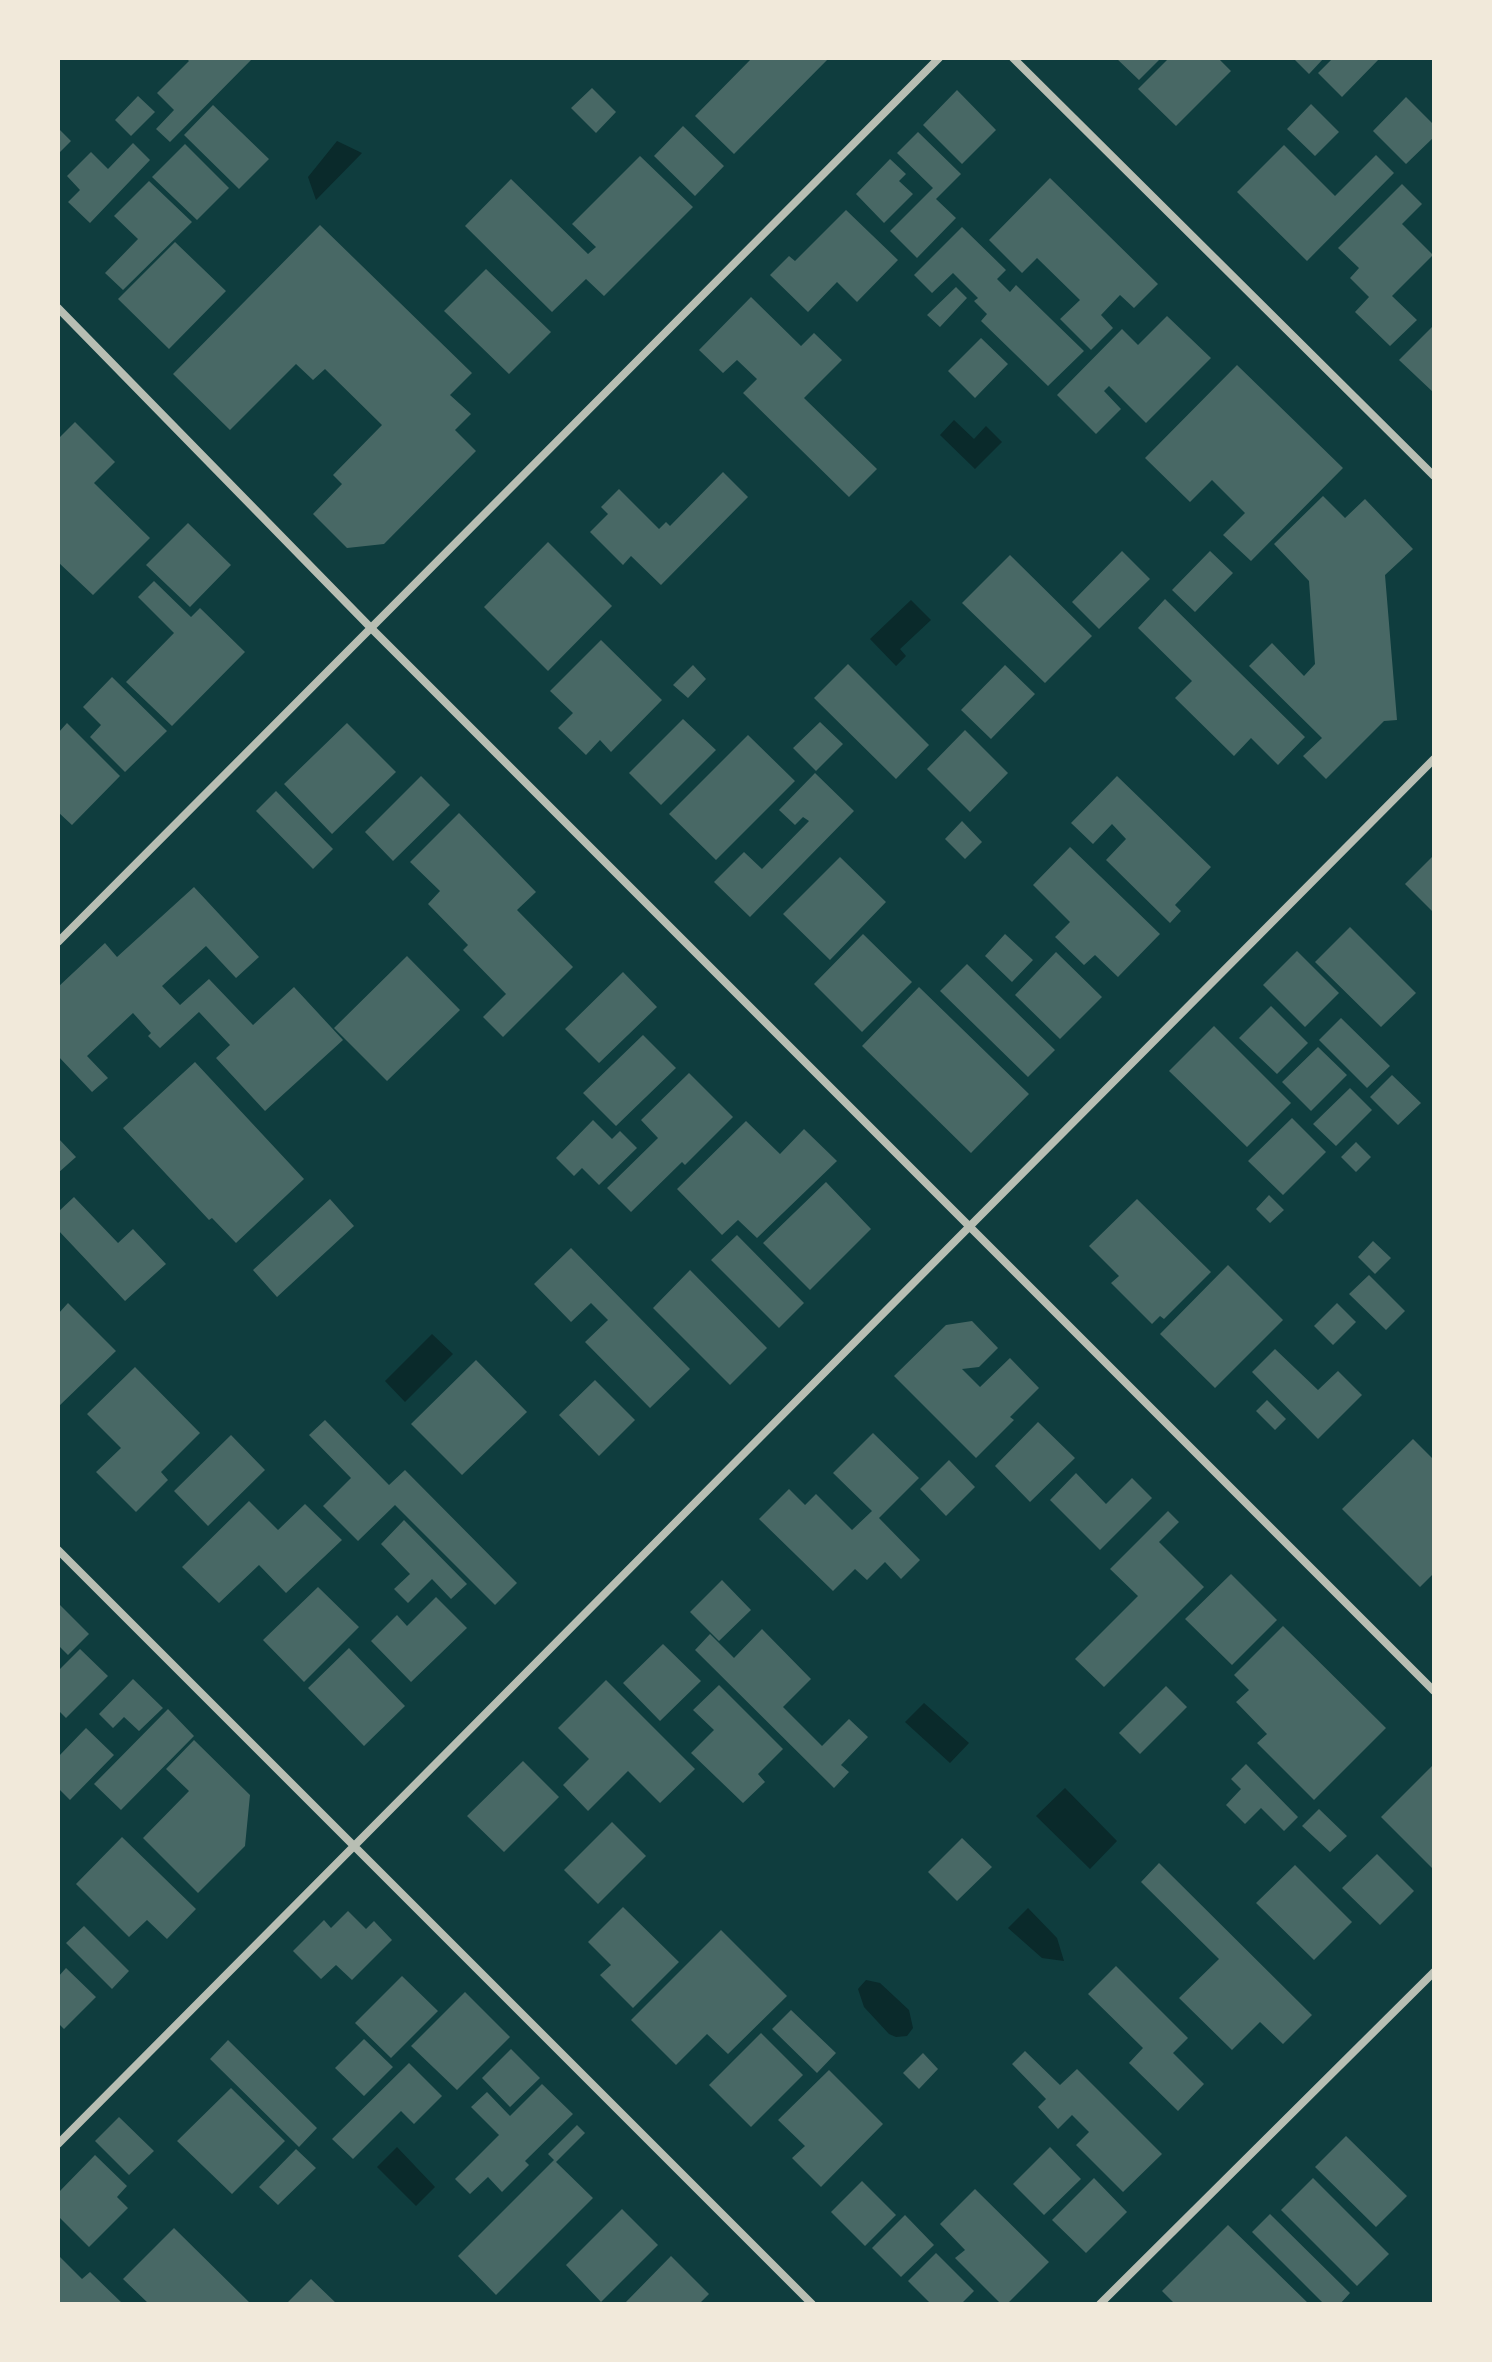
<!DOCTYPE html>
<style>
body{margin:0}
#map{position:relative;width:1492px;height:2362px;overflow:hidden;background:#0f3d3e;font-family:Bitter,serif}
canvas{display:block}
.frame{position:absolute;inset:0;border:60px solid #f1e9da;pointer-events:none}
</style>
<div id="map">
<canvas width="1492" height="2362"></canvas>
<div class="frame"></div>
</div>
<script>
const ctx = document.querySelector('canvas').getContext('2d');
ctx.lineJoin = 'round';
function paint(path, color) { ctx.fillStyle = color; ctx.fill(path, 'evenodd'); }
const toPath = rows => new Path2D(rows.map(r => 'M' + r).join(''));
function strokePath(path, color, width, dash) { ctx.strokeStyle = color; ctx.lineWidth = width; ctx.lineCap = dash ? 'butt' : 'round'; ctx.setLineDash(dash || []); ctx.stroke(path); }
paint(toPath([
 [337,141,362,153,316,200,308,177],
 [954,420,974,439,986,426,1002,442,975,469,940,435],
 [911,600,931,620,900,649,906,656,896,666,870,639],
 [432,1334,453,1354,405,1402,385,1381],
 [924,1703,969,1743,950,1763,905,1722],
 [1065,1788,1117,1841,1090,1869,1036,1816],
 [1028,1908,1057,1938,1064,1961,1042,1958,1008,1928],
 [866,1980,880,1983,909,2010,913,2028,907,2036,896,2037,889,2034,864,2007,858,1989],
 [397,2147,435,2187,416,2206,377,2167]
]), '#0a2a2b');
paint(toPath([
 [186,58,253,58,170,142,156,129,174,110,157,93,189,61],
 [752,58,829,58,734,154,695,116],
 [1116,58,1161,58,1139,80],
 [1169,58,1218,58,1231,71,1176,126,1138,89],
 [1293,58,1324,58,1309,74],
 [1333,58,1380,58,1342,97,1318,73],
 [592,88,616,112,596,133,571,108],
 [957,90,996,130,962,164,923,125],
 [138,96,155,112,131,136,115,120],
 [1406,97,1434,125,1434,137,1406,164,1373,131],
 [1311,104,1339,132,1315,156,1287,129],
 [213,105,269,159,239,189,184,135],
 [683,126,724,166,695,196,654,156],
 [58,128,71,141,58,154],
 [918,132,961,174,936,199,956,218,917,258,890,231,933,188,897,153],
 [133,143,150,160,90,223,68,202,80,190,67,176,91,152,108,169],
 [185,144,229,188,197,220,152,177],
 [1284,145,1335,196,1376,155,1394,173,1307,261,1237,192],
 [640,156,693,207,604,296,586,279,552,312,465,226,511,179,588,254,596,247,572,224],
 [890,159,906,174,899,181,913,194,884,223,856,194],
 [1050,178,1158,284,1134,308,1120,295,1101,315,1113,328,1091,350,1060,319,1080,300,1037,258,1022,273,989,240],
 [149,181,192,222,123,290,105,273,138,239,114,216],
 [1402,184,1422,204,1402,224,1433,255,1392,296,1417,320,1390,346,1355,312,1369,297,1350,278,1359,268,1338,248],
 [846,210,898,260,857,302,837,282,808,312,770,275,789,256,795,261],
 [320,225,472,373,450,395,471,414,455,430,476,451,384,544,347,548,313,514,342,484,333,475,382,425,325,369,313,380,296,364,230,430,173,374],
 [962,227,1006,270,997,279,1010,292,1016,285,1084,351,1048,386,981,321,987,314,974,301,978,298,953,273,932,293,914,275],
 [175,242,226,291,169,349,118,299],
 [486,269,551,332,509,374,444,311],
 [956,287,967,298,940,327,927,315],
 [751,297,801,346,814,333,842,360,804,398,877,469,849,497,743,393,757,379,737,360,723,373,699,350],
 [1167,316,1211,358,1146,423,1109,386,1104,391,1121,409,1096,434,1057,395,1122,329,1138,345],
 [1434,325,1434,393,1399,360],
 [981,338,1008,364,975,398,948,371],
 [1237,365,1343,468,1251,561,1223,535,1245,513,1212,480,1190,502,1145,458],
 [75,422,115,462,94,483,150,538,93,595,58,562,58,439],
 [723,472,748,497,661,585,631,556,623,565,590,532,608,514,601,507,619,489,659,529,666,522,670,526],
 [1323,496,1345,518,1365,499,1413,549,1385,575,1397,720,1384,721,1326,779,1303,756,1322,738,1249,666,1272,643,1304,676,1315,664,1309,581,1274,544],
 [188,523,231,565,190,607,146,565],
 [548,542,612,606,548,671,484,607],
 [1122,551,1150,579,1099,629,1072,602],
 [1210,551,1233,573,1195,612,1172,590],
 [1010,555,1092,636,1045,683,962,603],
 [154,581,191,617,200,608,245,652,172,726,126,682,174,633,138,597],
 [1165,599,1305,737,1278,765,1251,738,1234,756,1175,698,1192,681,1138,628],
 [601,640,662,700,611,752,600,740,586,755,558,728,573,713,550,691],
 [848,664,929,745,896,779,814,698],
 [693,665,706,679,688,698,673,685],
 [1005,665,1035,694,991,739,961,710],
 [112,677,167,731,125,772,90,737,101,725,83,707],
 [683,719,716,750,661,805,629,773],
 [820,722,843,744,816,771,793,748],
 [67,723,120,776,72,825,58,812,58,733],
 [347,723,396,772,332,834,284,784],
 [965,730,1008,773,970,812,927,769],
 [748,735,795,781,716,860,669,814],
 [815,773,854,811,750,917,714,882,744,852,762,869,809,821,803,817,795,825,779,810],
 [421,776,450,805,393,861,365,832],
 [1117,776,1211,867,1175,905,1181,911,1170,923,1106,860,1126,839,1112,824,1093,844,1071,823],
 [276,791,333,849,313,869,256,811],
 [459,813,536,892,517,910,573,967,503,1037,483,1017,506,994,463,950,468,945,428,904,440,891,410,862],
 [962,821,982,842,965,859,945,839],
 [1070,847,1160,934,1118,977,1095,955,1084,965,1055,937,1070,922,1033,885],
 [1434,855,1434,913,1405,884],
 [840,857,886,902,830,960,783,914],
 [194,887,259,957,236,978,206,946,162,986,180,1005,209,979,253,1025,294,987,343,1040,265,1111,216,1058,230,1045,199,1012,160,1048,148,1036,151,1033,133,1013,87,1056,108,1078,92,1092,58,1056,58,987,105,943,117,957],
 [1350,927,1416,993,1381,1027,1315,962],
 [863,934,912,982,862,1032,814,984],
 [1005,934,1033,960,1012,982,985,956],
 [1297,951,1339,993,1305,1027,1263,985],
 [1056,952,1102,997,1060,1039,1015,995],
 [407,956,460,1010,387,1081,334,1028],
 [967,964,1055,1050,1028,1077,940,991],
 [623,972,657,1007,599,1063,565,1029],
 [919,987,1029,1094,971,1153,862,1046],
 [1271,1006,1308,1043,1277,1074,1239,1038],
 [1341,1018,1390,1066,1367,1088,1319,1040],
 [1214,1026,1291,1103,1247,1147,1169,1071],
 [643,1035,676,1068,616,1126,583,1093],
 [1318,1047,1347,1075,1311,1111,1282,1082],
 [195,1062,304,1179,236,1243,212,1218,209,1220,123,1128],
 [689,1073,733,1117,685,1165,682,1162,631,1212,607,1188,658,1138,641,1120],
 [1392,1075,1421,1103,1398,1125,1370,1097],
 [1350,1088,1372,1110,1336,1146,1313,1124],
 [1292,1118,1326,1152,1283,1195,1248,1161],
 [593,1120,612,1139,620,1131,637,1148,599,1185,582,1168,574,1176,556,1158],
 [746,1121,780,1154,804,1129,837,1161,757,1238,738,1220,722,1235,677,1189],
 [58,1138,76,1157,58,1173],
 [1356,1142,1371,1157,1356,1172,1341,1157],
 [826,1182,871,1229,810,1290,763,1243],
 [1269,1195,1284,1210,1270,1223,1256,1209],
 [74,1197,118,1243,133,1229,166,1264,125,1301,58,1230,58,1212],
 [330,1199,354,1226,277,1297,253,1270],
 [1137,1199,1211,1272,1164,1319,1160,1316,1152,1324,1111,1283,1119,1276,1089,1246],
 [737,1235,804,1303,779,1328,711,1260],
 [1373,1241,1391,1258,1375,1274,1358,1257],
 [571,1248,690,1369,650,1408,585,1342,608,1320,591,1303,571,1322,534,1284],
 [1228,1265,1283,1320,1215,1388,1160,1334],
 [690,1270,767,1348,730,1385,653,1308],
 [1369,1275,1405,1311,1386,1330,1349,1294],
 [68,1303,116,1351,58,1407,58,1314],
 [1337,1303,1356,1322,1333,1345,1314,1326],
 [972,1321,998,1348,979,1367,962,1369,980,1387,1010,1358,1039,1388,1010,1417,1014,1420,976,1458,894,1376,946,1325],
 [1275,1349,1318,1390,1338,1371,1362,1395,1318,1439,1252,1372],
 [476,1360,527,1412,462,1475,411,1424],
 [135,1367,200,1433,161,1472,168,1480,136,1512,96,1472,121,1448,87,1414],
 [595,1380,635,1420,599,1456,559,1415],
 [1267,1400,1286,1419,1275,1430,1256,1411],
 [325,1420,389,1485,405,1470,517,1583,495,1605,395,1505,358,1541,323,1506,351,1478,309,1435],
 [1038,1422,1075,1458,1030,1502,995,1466],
 [873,1433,919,1478,879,1518,920,1560,901,1579,885,1562,867,1580,855,1569,833,1591,759,1519,789,1489,805,1505,816,1494,852,1530,872,1511,833,1473],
 [231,1435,265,1470,208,1526,174,1491],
 [1413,1439,1434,1460,1434,1573,1420,1587,1342,1509],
 [949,1460,975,1487,946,1516,920,1489],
 [1076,1473,1106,1504,1132,1478,1152,1498,1100,1550,1050,1500],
 [249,1501,278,1530,305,1504,342,1540,286,1593,259,1565,219,1603,182,1567],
 [1168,1511,1179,1522,1159,1542,1204,1587,1104,1687,1075,1659,1138,1596,1110,1569],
 [404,1520,467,1584,451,1599,432,1579,408,1603,394,1589,410,1574,381,1544],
 [1231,1574,1277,1620,1232,1665,1185,1619],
 [722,1580,751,1610,719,1641,690,1612],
 [318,1587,359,1627,304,1682,263,1640],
 [436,1597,467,1628,411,1682,371,1641,397,1615,407,1626],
 [58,1603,89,1634,68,1655,58,1645],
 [1283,1626,1386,1728,1314,1800,1257,1743,1267,1734,1236,1702,1249,1690,1234,1675],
 [762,1629,811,1679,783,1707,822,1746,849,1719,868,1737,841,1765,849,1772,834,1788,695,1650,710,1634,734,1658],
 [663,1644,701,1681,660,1721,623,1683],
 [349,1648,405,1706,364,1746,308,1688],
 [80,1649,108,1676,66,1718,58,1710,58,1671],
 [133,1679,163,1708,139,1731,124,1717,113,1728,99,1714],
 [606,1680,695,1769,660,1803,628,1771,588,1811,563,1785,589,1759,558,1728],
 [719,1685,783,1749,758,1774,765,1782,743,1803,691,1753,714,1730,693,1710],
 [1166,1686,1187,1707,1140,1754,1119,1733],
 [168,1709,194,1736,121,1810,94,1784],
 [86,1728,114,1755,70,1800,58,1788,58,1757],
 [194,1740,250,1795,245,1846,198,1893,143,1838,189,1791,166,1769],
 [523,1761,559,1797,504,1852,467,1816],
 [1246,1764,1298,1817,1284,1831,1261,1808,1245,1824,1226,1805,1241,1789,1231,1779],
 [1434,1764,1434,1870,1381,1817],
 [1319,1809,1347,1836,1330,1852,1302,1826],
 [612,1822,646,1856,598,1904,564,1870],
 [122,1837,196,1909,167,1939,147,1920,129,1937,76,1884],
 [962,1838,992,1867,957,1901,928,1872],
 [1377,1854,1414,1891,1380,1925,1342,1888],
 [1159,1863,1312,2015,1283,2044,1260,2022,1232,2050,1179,1998,1219,1959,1141,1882],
 [1295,1865,1352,1922,1314,1960,1256,1903],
 [623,1907,679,1962,633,2008,600,1975,611,1965,588,1942],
 [348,1911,366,1929,374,1921,392,1940,352,1980,336,1965,321,1979,293,1951,324,1920,331,1928],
 [84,1926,129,1971,112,1989,66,1943],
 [721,1930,787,1996,728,2054,707,2034,676,2065,631,2020],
 [1116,1966,1188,2038,1173,2053,1204,2084,1178,2111,1129,2063,1143,2048,1088,1994],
 [66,1968,96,1997,64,2029,58,2023,58,1977],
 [402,1976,438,2011,391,2058,355,2023],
 [465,1992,510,2037,457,2090,411,2046],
 [791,2010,836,2053,817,2073,772,2029],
 [761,2033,803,2075,751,2127,709,2085],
 [364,2039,393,2067,364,2096,335,2068],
 [228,2040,317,2128,299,2147,210,2059],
 [511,2049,540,2078,510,2107,482,2078],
 [1025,2051,1060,2085,1077,2069,1162,2154,1123,2192,1076,2145,1089,2132,1072,2115,1058,2129,1038,2107,1046,2099,1012,2064],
 [923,2053,938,2069,919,2089,903,2073],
 [409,2063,442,2096,414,2124,401,2111,353,2159,332,2139],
 [829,2070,883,2124,821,2187,792,2158,805,2146,778,2120],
 [542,2084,573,2114,525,2161,529,2165,502,2192,488,2177,470,2194,455,2179,499,2135,471,2107,487,2092,510,2116],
 [231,2088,285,2141,232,2194,177,2141],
 [119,2117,154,2151,129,2175,95,2141],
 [577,2125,585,2133,556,2162,593,2198,496,2295,458,2256,554,2160,548,2154],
 [1346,2136,1407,2196,1376,2227,1315,2167],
 [1050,2147,1081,2179,1044,2215,1013,2184],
 [296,2149,316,2168,278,2205,259,2187],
 [95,2155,127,2186,117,2197,128,2208,89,2247,58,2216,58,2193],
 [1094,2178,1127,2212,1086,2253,1052,2220],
 [1313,2178,1389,2254,1357,2286,1281,2210],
 [862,2181,896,2215,865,2246,831,2212],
 [975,2189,1049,2262,1007,2304,1001,2304,955,2258,965,2250,940,2224],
 [622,2209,658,2245,601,2302,566,2265],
 [1270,2214,1350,2293,1340,2304,1324,2304,1252,2232],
 [905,2215,934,2245,901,2277,872,2248],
 [1228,2225,1309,2304,1175,2304,1162,2291],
 [174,2228,251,2304,149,2304,123,2279],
 [936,2253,974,2291,961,2304,931,2304,908,2281],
 [58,2255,82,2279,90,2272,123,2304,58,2304],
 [671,2256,709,2294,699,2304,624,2304],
 [311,2279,337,2304,286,2304]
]), '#486865');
strokePath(toPath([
 [1013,58,1434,476],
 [58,308,371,628,1434,1691],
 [58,942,939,58],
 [58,1550,812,2304],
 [58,2144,1434,759],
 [1100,2304,1434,1972]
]), '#b8beb3', 8);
</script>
